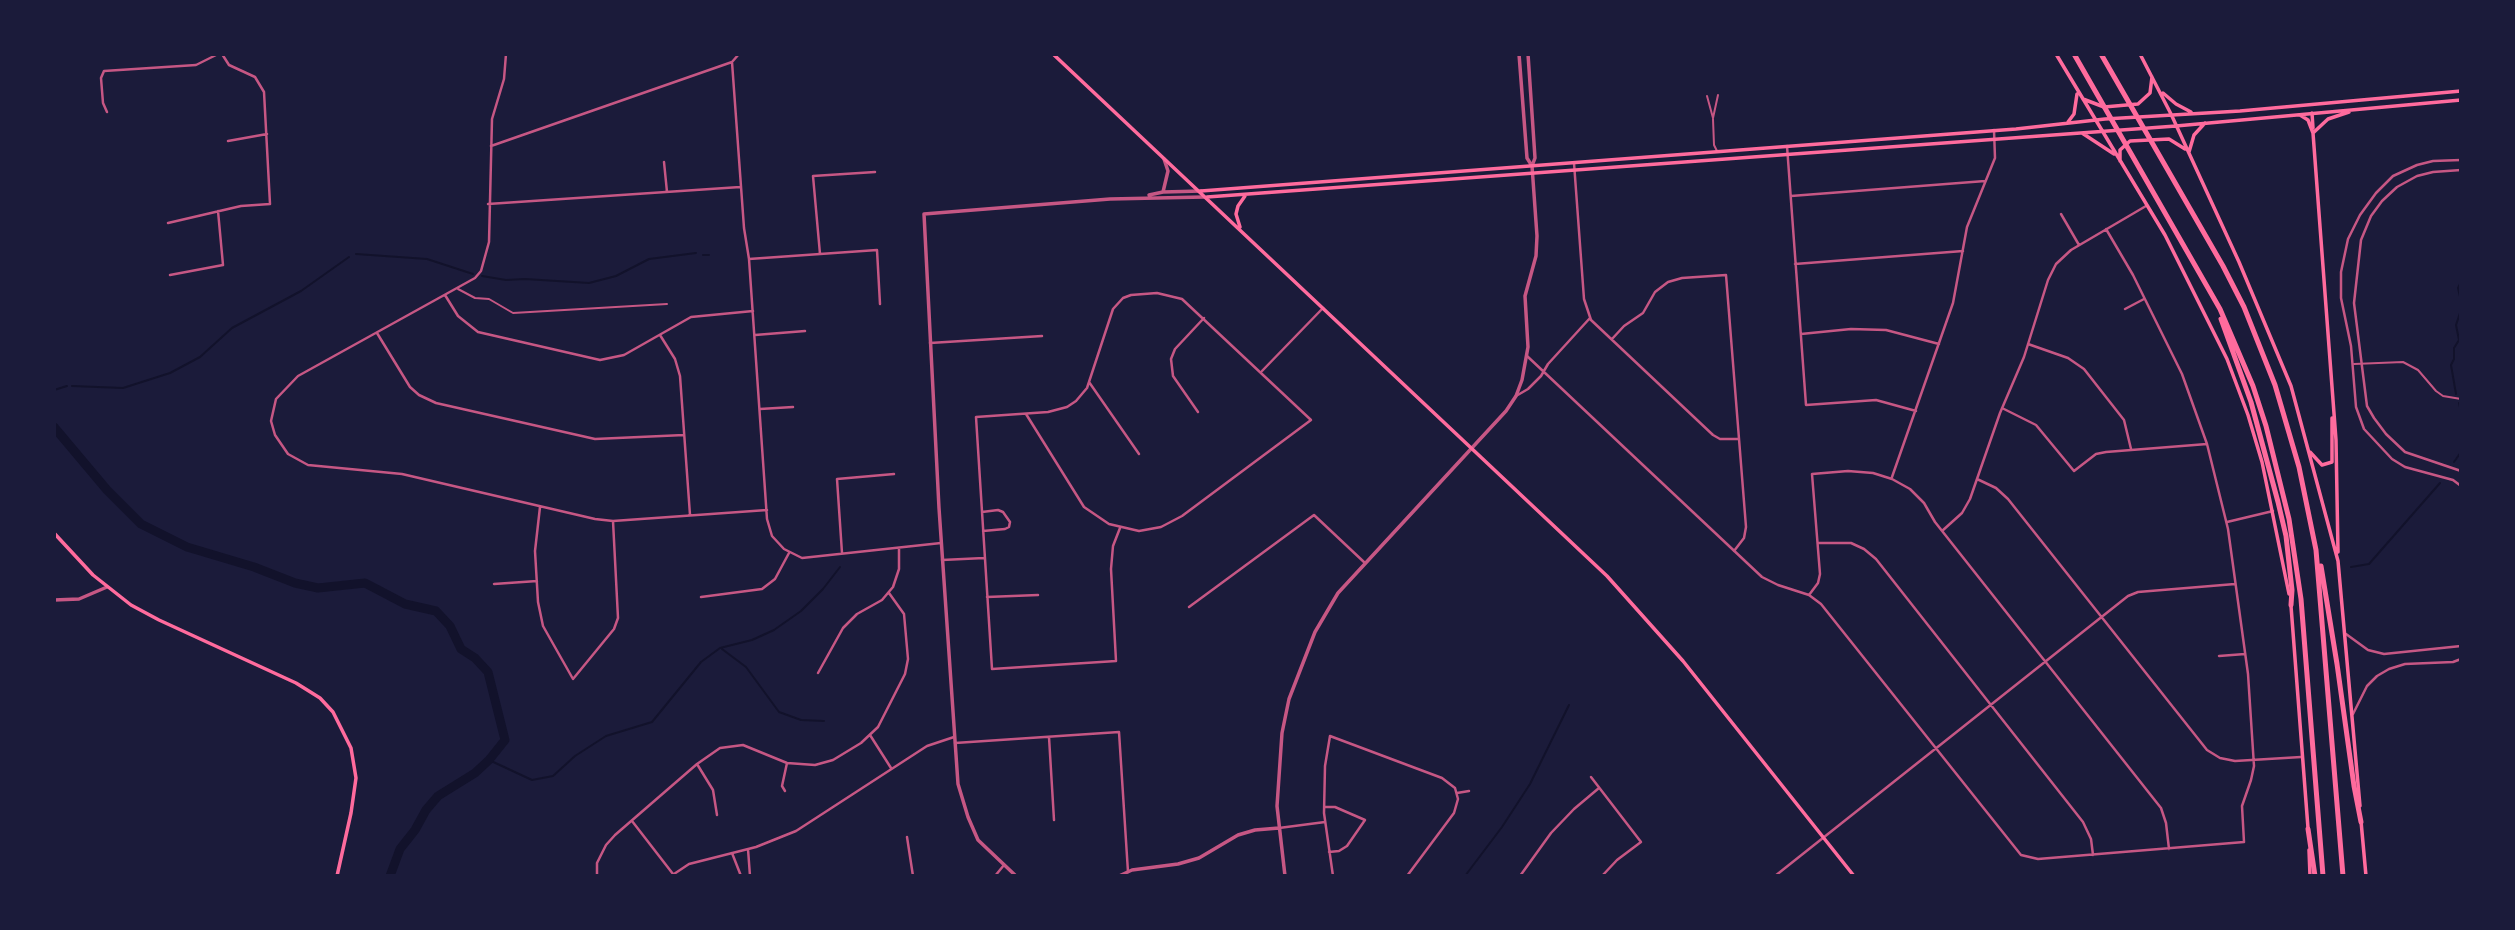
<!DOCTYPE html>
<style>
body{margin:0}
#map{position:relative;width:2515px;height:930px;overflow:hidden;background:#1b1b3a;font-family:"PT Serif",serif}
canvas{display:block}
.frame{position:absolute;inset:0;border:56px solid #1b1b3a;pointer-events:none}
</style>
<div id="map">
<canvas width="2515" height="930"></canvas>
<div class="frame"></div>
</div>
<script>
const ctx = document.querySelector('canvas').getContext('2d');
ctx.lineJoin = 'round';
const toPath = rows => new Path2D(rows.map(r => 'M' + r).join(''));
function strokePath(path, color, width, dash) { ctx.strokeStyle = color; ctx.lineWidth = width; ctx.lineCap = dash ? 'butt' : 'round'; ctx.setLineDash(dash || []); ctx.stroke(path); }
strokePath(toPath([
 [356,254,427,259,473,274],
 [703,255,709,255],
 [482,276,506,280,525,279,589,283,616,276,649,259,696,253],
 [2461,282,2458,288,2461,301],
 [72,386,123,388,170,373,200,357,232,328,301,291,349,257],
 [54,390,67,386],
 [2456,394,2451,365,2454,359,2454,348,2459,340,2456,325,2461,310],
 [2459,403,2461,412],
 [2454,462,2461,452],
 [2351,567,2369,564,2440,483],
 [722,649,746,667,779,712,801,720,824,721],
 [489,760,532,780,553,776,575,756,606,736,652,722,701,662,720,648,752,640,774,630,801,611,823,589,840,567],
 [1465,876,1502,827,1530,784,1569,705]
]), '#12122b', 2);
strokePath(toPath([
 [54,427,107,490,141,524,187,547,254,567,295,583,318,588,365,583,405,604,436,611,450,626,461,649,475,658,488,672,505,740,489,760,475,773,438,796,426,810,415,830,400,849,390,876]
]), '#12122b', 9);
strokePath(toPath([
 [1707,96,1713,118,1718,95],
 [1713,119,1714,145,1717,151],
 [458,289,475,298,489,299,513,313,667,304],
 [2354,364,2403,362,2418,370,2436,391,2443,396,2461,399]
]), '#c65784', 2);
strokePath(toPath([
 [506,54,504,79,492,119,489,242,481,271,475,278,298,376,276,399,271,421,275,435,288,454,308,465,402,474,595,519,613,521,767,510],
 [732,62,744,228,749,259,767,519,772,536,784,549,802,558,941,543],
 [107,112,103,103,101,78,104,71,196,65,218,54],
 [228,141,267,134],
 [491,146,732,62,739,54],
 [1787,146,1806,405,1876,400,1916,411],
 [2461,160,2433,161,2417,165,2393,176,2376,193,2360,215,2348,239,2341,272,2341,298,2351,346,2356,407,2364,429,2392,459,2405,467,2453,480,2461,486],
 [664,162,667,192],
 [1574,163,1584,299,1591,320,1713,435,1720,439,1738,439],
 [2461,170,2433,172,2417,176,2397,187,2382,201,2371,216,2361,240,2354,303,2367,406,2374,418,2386,434,2405,452,2461,471],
 [1791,196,1985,181],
 [488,204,740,187],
 [2061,214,2079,245],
 [168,223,241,206,270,204,264,92,255,77,229,65,222,54],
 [820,254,813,176,875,172],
 [749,259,877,250,880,304],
 [1795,264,1963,251],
 [170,275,223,265,218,211],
 [445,295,458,316,478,332,600,360,624,355,691,317,753,311],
 [2125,309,2144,299],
 [377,333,410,387,419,395,436,403,595,439,684,435],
 [1801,334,1851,329,1886,330,1939,344],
 [660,335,675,359,680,376,690,515],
 [755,335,805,331],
 [1612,339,1624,326,1643,313,1655,292,1668,282,1682,278,1726,275,1746,527,1744,538,1734,551],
 [930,343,1042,336],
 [2028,344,2068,358,2084,369,2124,420,2131,449],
 [1527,356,1762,577,1778,585,1809,595,1821,604,2021,855,2038,859,2244,842,2242,806,2251,780,2254,766,2248,674,2228,529,2207,444,2182,374,2133,275,2106,229],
 [1262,371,1323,308],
 [1089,382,1139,454],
 [1516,396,1528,389,1541,376,1548,364,1590,318],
 [2002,408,2036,425,2074,471,2096,454,2106,452,2207,444],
 [760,409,793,407],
 [1198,412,1173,376,1171,359,1175,349,1204,318],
 [1026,414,1084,507,1109,524,1139,531,1161,527,1182,516,1311,420,1182,299,1157,293,1131,295,1123,298,1113,309,1087,388,1076,401,1067,407,1048,412,976,417,992,669,1116,661,1111,569,1113,546,1120,528],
 [1892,477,1953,303,1967,227,1995,158,1994,130],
 [1977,479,1996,488,2008,499,2207,750,2220,758,2235,761,2301,757],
 [540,507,535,551,538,602,543,626,573,679,614,629,618,618,613,521],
 [982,512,998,510,1003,512,1010,522,1009,527,1005,529,983,531],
 [2227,522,2273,511],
 [1942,531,1962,513,1970,499,2000,413,2024,357,2048,280,2056,264,2071,250,2146,206],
 [1818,543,1851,543,1864,549,1876,559,2083,822,2091,839,2093,855],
 [842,553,837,479,894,474],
 [942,560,984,558],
 [494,584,537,581],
 [1809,595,1818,583,1820,574,1812,474,1848,471,1873,473,1892,479,1910,489,1924,503,1935,522,2161,808,2166,823,2169,849],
 [701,597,762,589,775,579,789,553],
 [987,597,1038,595],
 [1189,607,1314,515,1365,563],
 [2346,634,2368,650,2384,654,2461,646],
 [2219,656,2245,654],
 [818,673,843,628,857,614,882,600,893,587,899,569,899,549],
 [2353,714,2367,686,2377,676,2389,669,2405,664,2453,662,2461,659],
 [870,735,891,768],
 [1049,737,1054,820],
 [955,743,1119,732,1128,872],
 [697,764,713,790,717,815],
 [1591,777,1641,842,1617,860,1602,876],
 [785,791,782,786,787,763],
 [1457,793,1469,791],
 [1325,807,1335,807,1365,820,1347,846,1339,851,1329,852],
 [632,821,673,874],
 [1279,828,1325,822],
 [907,837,913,876],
 [748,849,750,876],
 [732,853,741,876],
 [597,876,597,863,606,845,615,835,697,764,720,748,743,745,787,763,815,765,833,760,861,743,878,727,905,674,908,659,904,614,889,593],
 [671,876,689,864,756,847,796,831,927,746,954,737],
 [995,876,1004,865],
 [1333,876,1324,813,1325,766,1330,736,1442,778,1455,788,1458,799,1454,813,1407,876],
 [1520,876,1551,833,1574,809,1599,788],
 [1775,876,2128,596,2138,592,2235,584]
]), '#c65784', 2.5);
strokePath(toPath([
 [1528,54,1535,158,1532,166],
 [1163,192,1168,171,1164,159],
 [1149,195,1163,192,1201,191],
 [54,600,79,599,107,587],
 [1016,876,978,840,968,817,958,784,939,508,924,214,1110,199,1204,197],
 [1119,876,1132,870,1178,864,1199,858,1238,835,1255,830,1279,828],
 [1285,876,1277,806,1282,733,1289,699,1315,632,1338,593,1506,411,1516,396,1522,380,1528,347,1525,296,1536,256,1537,236,1532,166,1527,158,1519,54]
]), '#c65784', 3.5);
strokePath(toPath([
 [1053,54,1607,576,1683,661,1854,876],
 [2056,54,2165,235,2227,359,2248,415,2262,462,2289,594],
 [2140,54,2171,114,2239,262,2291,386,2338,561,2360,806],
 [2163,93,2176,104,2191,112],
 [2083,99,2104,107,2138,104,2150,93,2152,77],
 [2312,113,2313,128],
 [2300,115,2308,120,2313,133,2336,440,2338,552],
 [2068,122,2074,114,2077,94],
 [2082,133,2114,154],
 [2313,133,2328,119,2349,112],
 [2189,152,2194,135,2205,123],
 [2120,161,2120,150,2130,141,2169,139,2185,149],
 [1201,191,2016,129,2105,119,2240,111,2461,91],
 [1207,197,2176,126,2461,100],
 [1240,227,1236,214,1238,206,1245,196],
 [2310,452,2322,465,2332,462,2332,418],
 [54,533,93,575,131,605,159,620,296,683,320,698,333,712,351,748,356,778,351,813,337,876],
 [2291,606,2308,828],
 [2361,821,2366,876],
 [2309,850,2310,876]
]), '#ff6b9d', 3.5);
strokePath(toPath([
 [2074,54,2220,309,2253,386,2266,426,2289,519,2301,599,2323,876],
 [2101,54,2223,266,2244,307,2275,385,2299,467,2316,550,2343,876],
 [2221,319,2251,402,2278,502,2286,536,2292,590,2291,605],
 [2321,566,2337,664,2354,786,2361,822],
 [2308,829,2315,876]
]), '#ff6b9d', 5);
</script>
